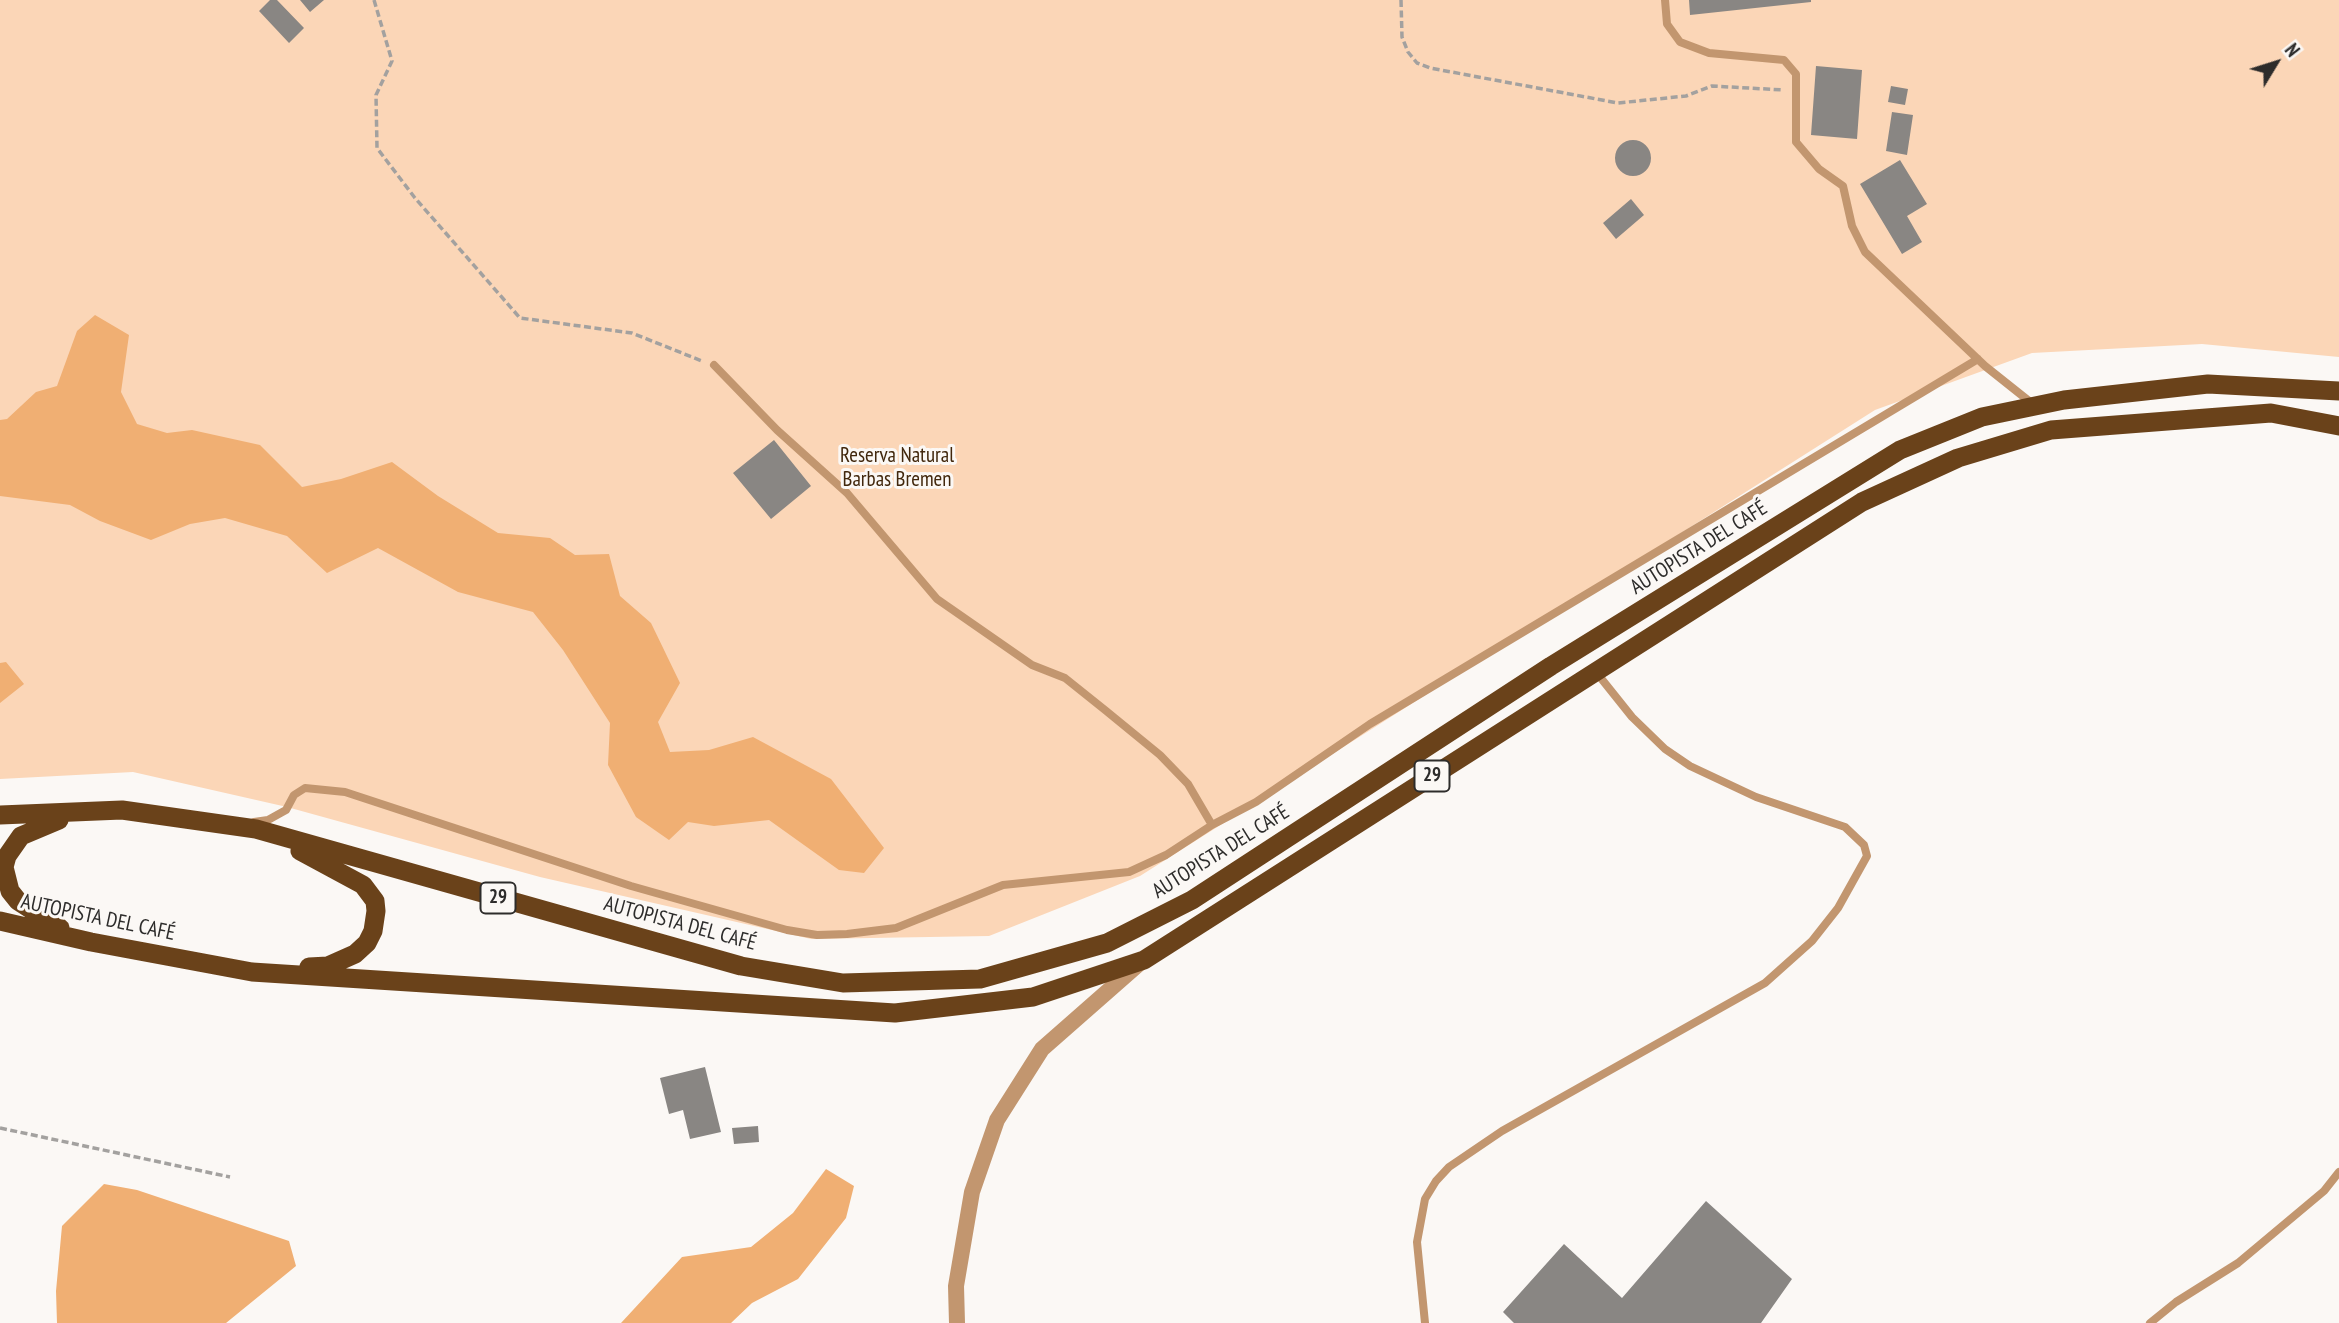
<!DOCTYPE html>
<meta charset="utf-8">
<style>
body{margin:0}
#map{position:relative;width:2339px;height:1323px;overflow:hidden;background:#fbf8f5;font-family:"PT Sans Narrow",sans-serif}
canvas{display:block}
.north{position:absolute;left:2241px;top:28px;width:70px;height:70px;-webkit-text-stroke:5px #fbf8f5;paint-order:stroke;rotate:52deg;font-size:19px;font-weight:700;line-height:28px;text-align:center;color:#2d2c2b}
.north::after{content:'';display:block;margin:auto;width:24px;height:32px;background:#2d2c2b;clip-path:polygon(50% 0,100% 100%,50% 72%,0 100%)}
</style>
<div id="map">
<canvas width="2339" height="1323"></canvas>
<div class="north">N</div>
</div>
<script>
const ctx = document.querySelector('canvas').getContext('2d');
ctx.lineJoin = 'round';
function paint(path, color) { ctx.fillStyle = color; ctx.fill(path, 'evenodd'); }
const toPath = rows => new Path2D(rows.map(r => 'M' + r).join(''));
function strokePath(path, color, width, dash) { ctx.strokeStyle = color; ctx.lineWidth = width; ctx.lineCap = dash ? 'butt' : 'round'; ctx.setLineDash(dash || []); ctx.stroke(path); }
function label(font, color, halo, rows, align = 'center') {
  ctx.font = font + ' "PT Sans Narrow",sans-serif'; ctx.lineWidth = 6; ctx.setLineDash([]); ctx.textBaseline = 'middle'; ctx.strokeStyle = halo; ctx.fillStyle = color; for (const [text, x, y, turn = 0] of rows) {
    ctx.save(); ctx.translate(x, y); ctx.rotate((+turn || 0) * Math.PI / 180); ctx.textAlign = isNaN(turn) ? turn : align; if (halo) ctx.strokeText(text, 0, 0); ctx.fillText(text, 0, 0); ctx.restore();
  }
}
paint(toPath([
 [0,0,2339,0,2339,357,2202,344,2032,353,1875,410,1140,876,989,936,811,939,540,877,287,807,133,772,0,779]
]), '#fbd6b7');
paint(toPath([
 [95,315,129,335,121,392,137,424,167,433,192,430,260,445,302,487,341,479,392,462,438,496,498,533,550,538,575,555,609,554,620,596,651,623,680,683,658,722,670,752,709,750,753,737,831,779,884,848,864,873,839,870,769,820,714,826,688,822,669,840,636,817,608,765,610,723,563,650,533,612,458,592,378,548,327,573,287,536,225,518,190,524,151,540,100,521,70,505,0,496,0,420,7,419,36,392,57,386,77,331],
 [6,662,24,684,0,703,0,663],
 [826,1169,854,1186,846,1218,798,1279,752,1303,731,1323,621,1323,682,1257,751,1247,793,1213],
 [104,1184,137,1190,289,1241,296,1266,226,1323,57,1323,56,1291,62,1226]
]), '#f0af73');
paint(toPath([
 [270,0,277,0,304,28,289,43,259,11],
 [300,0,324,0,310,12],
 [1689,0,1811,0,1811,2,1690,15],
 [1816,66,1862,70,1857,139,1811,135],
 [1891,86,1908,89,1905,105,1888,102],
 [1892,112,1913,115,1907,155,1886,151],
 '1615 158a18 18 0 1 1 36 0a18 18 0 1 1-36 0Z',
 [1900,160,1927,204,1907,216,1922,242,1902,254,1860,184],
 [1631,199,1644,215,1616,239,1603,223],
 [774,440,811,486,771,519,733,473],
 [705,1067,721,1132,690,1139,683,1110,669,1114,660,1078],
 [758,1126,759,1142,734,1144,732,1128],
 [1706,1201,1792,1279,1761,1323,1514,1323,1503,1312,1564,1244,1622,1298]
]), '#898683');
strokePath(toPath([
 [374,0,392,61,376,95,377,148,415,198,520,318,632,333,702,361],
 [1401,0,1402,37,1408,52,1417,63,1430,68,1618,103,1686,96,1712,86,1784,90],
 [0,1128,230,1177]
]), '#a3a19f', 3.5, [7, 3.5]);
strokePath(toPath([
 [1665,0,1667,24,1680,42,1709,53,1784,60,1796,74,1796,142,1819,169,1843,186,1852,226,1865,252,1985,366,2034,405],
 [714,365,777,430,847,493,937,599,1032,665,1065,678,1105,710,1160,755,1188,784,1212,825],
 [254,822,268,820,286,810,294,795,305,788,345,792,631,886,787,930,817,935,847,934,896,928,1003,885,1129,872,1166,855,1212,825,1256,802,1370,724,1978,359],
 [1425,1323,1417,1242,1425,1199,1436,1181,1449,1167,1502,1131,1765,983,1812,941,1838,908,1867,856,1864,845,1845,827,1756,797,1690,766,1665,749,1632,717,1596,672],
 [2150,1323,2176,1302,2238,1263,2324,1191,2339,1172]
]), '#c2966f', 8);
strokePath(toPath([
 [957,1323,956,1286,972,1192,997,1120,1042,1049,1141,962]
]), '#c2966f', 16);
strokePath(toPath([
 [0,815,122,810,256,829,741,966,843,983,980,979,1107,943,1192,900,1551,666,1900,450,1982,417,2064,400,2208,384,2339,391],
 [59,820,21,836,7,856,4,867,10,891,18,901,60,928],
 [300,851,363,885,375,901,376,911,373,931,367,943,355,954,328,966,309,967],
 [0,921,91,942,252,972,895,1013,1033,997,1144,960,1862,502,1958,458,2051,430,2271,413,2339,426]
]), '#6a421a', 19);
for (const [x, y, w] of [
 [1432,776,35],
 [498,898,35]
]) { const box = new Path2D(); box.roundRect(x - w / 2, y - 15.5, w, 31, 5); ctx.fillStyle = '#fbf8f5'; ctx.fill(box); strokePath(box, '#2d2c2b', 2); }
label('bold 19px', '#2d2c2b', null, [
 ["29",1432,776],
 ["29",498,898]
]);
label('21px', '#41270c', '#fbf8f5', [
 ["Reserva Natural",897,456],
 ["Barbas Bremen",897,480]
]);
label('21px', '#2d2c2b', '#fbf8f5', [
 ["AUTOPISTA DEL CAFÉ",1699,548,-32],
 ["AUTOPISTA DEL CAFÉ",1221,852,-32],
 ["AUTOPISTA DEL CAFÉ",98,918,12],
 ["AUTOPISTA DEL CAFÉ",680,924,15]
]);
</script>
